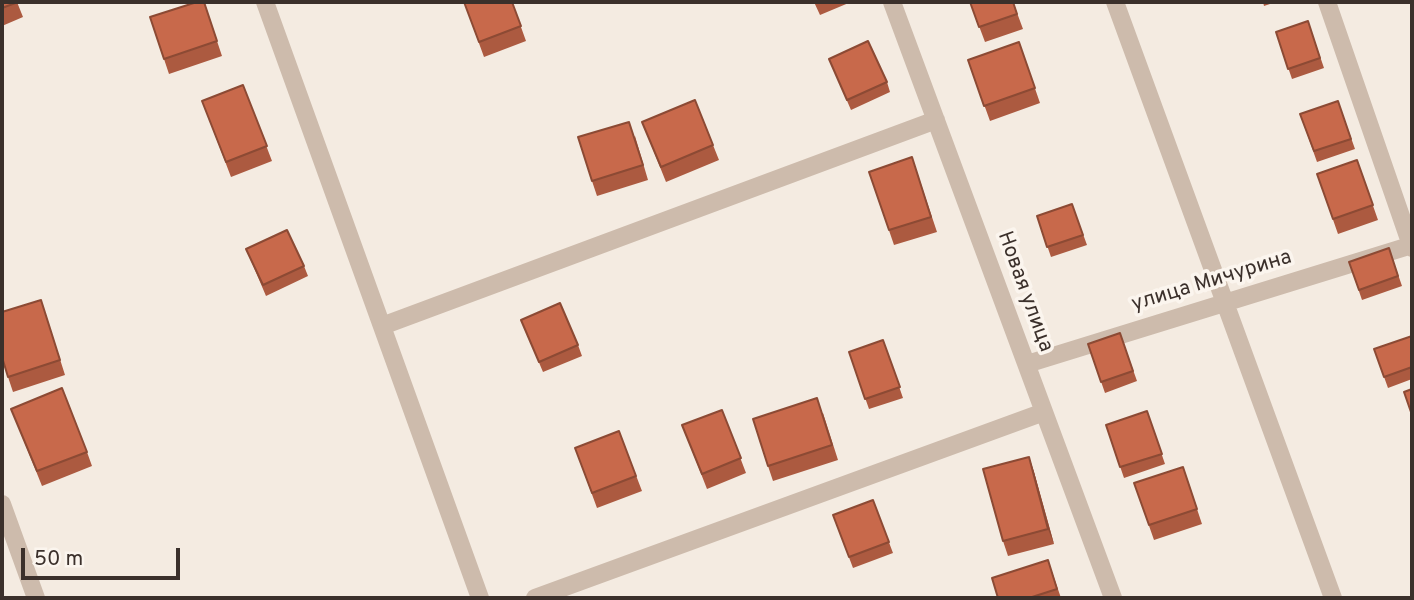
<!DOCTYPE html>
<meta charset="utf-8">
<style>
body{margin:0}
#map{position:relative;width:1414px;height:600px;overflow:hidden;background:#f4ebe1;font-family:Overpass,sans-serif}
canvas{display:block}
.frame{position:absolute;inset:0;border:4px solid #3b302b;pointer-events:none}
.scale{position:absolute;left:21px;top:548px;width:159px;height:32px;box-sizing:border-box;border:4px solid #3b302b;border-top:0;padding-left:9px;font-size:21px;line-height:24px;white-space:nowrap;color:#3b302b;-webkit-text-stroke:5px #fbf5ee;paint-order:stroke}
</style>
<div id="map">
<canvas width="1414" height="600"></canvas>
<div class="frame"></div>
<div class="scale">50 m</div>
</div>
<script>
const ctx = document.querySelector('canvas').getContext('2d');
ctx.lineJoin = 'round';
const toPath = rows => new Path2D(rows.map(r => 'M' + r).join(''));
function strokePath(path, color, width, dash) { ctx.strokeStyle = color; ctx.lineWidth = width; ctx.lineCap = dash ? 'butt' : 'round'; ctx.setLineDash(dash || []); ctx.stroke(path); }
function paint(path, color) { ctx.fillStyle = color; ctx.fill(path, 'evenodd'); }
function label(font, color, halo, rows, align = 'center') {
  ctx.font = font + ' Overpass,sans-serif'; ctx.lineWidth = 7; ctx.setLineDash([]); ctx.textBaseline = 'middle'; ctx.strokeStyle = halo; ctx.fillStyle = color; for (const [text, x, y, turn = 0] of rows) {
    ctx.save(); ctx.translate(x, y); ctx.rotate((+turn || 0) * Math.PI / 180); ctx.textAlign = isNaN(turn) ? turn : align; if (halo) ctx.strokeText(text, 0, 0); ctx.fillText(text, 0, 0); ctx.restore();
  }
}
strokePath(toPath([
 [265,2,480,598],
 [892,2,1113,598],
 [1115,2,1333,598],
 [1327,2,1412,248],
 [382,326,936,120],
 [1027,364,1412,245],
 [2,504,36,598],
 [535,598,1044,412]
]), '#cdbbac', 18);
paint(toPath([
 [2,2,17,2,23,17,2,26],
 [204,2,222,56,169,74,150,17],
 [464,2,512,2,526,41,484,57],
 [814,2,851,2,820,15],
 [970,2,1013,2,1023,29,985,42],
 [1263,2,1276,2,1264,6],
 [1308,21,1324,68,1292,79,1276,32],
 [1019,42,1040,103,990,121,968,60],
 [829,59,887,82,890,92,851,110],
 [243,85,272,161,231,177,202,101],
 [1338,101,1355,149,1317,162,1300,114],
 [642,122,713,145,719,160,666,182],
 [635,136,648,180,597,196,592,181],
 [912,157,937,232,894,245,869,172],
 [1357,160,1378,220,1338,234,1317,174],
 [1072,204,1087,245,1051,257,1037,216],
 [1389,248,1402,286,1362,300,1349,262],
 [246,249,304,266,308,276,266,296],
 [46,315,65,375,13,392,8,377],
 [521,320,578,345,582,356,543,372],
 [1120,333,1137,381,1105,393,1088,344],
 [1412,336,1412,379,1388,388,1374,349],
 [883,340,903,398,869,409,849,352],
 [11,409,87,452,92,466,42,486],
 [722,410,746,473,707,489,682,425],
 [1147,411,1165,464,1124,478,1106,425],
 [823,413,838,460,773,481,768,466],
 [619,431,642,491,597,508,575,448],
 [1029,457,1034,472,1054,544,1008,556,1003,541],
 [1183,467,1202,524,1154,540,1134,483],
 [873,500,893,553,853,568,833,515],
 [1048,560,1061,598,998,598]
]), '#ac5a40');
paint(toPath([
 [1029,457,1034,472,1054,544,1048,529]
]), '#8c4a34');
const building = toPath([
 [2,2,18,2,2,8,2,2],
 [197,2,204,2,217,41,164,59,150,17,197,2],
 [464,2,512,2,521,26,479,42,464,2],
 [970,2,1013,2,1017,14,979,27,970,2],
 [1308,21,1320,58,1288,69,1276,32,1308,21],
 [868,41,887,82,847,100,829,59,868,41],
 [1019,42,1035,88,984,106,968,60,1019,42],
 [243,85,267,146,226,162,202,101,243,85],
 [695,100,713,145,661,167,642,122,695,100],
 [1338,101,1351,139,1314,151,1300,114,1338,101],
 [629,122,643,165,592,181,578,137,629,122],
 [912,157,931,217,889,230,869,172,912,157],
 [1357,160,1373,205,1333,219,1317,174,1357,160],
 [1072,204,1083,235,1047,247,1037,216,1072,204],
 [287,230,304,266,263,285,246,249,287,230],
 [1389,248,1398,276,1359,290,1349,262,1389,248],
 [41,300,60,360,8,377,2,357,2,312,41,300],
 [560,303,578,345,539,362,521,320,560,303],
 [1120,333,1133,371,1101,382,1088,344,1120,333],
 [1412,336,1412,367,1384,377,1374,349,1412,336],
 [883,340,900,387,865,399,849,352,883,340],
 [62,388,87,452,37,471,11,409,62,388],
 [1412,389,1412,415,1404,392,1412,389],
 [817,398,832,445,768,466,753,419,817,398],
 [722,410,741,458,702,474,682,425,722,410],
 [1147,411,1162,454,1120,467,1106,425,1147,411],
 [619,431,636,476,592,493,575,448,619,431],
 [1029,457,1048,529,1003,541,983,469,1029,457],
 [1183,467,1197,509,1149,525,1134,483,1183,467],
 [873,500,889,542,849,557,833,515,873,500],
 [1048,560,1057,589,1029,598,998,598,992,578,1048,560]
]);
paint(building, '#c8694b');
strokePath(building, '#8c4a34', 2);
label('21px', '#3b302b', '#fbf5ee', [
 ["улица Мичурина",1212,282,-17],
 ["Новая улица",1024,292,70]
]);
</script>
